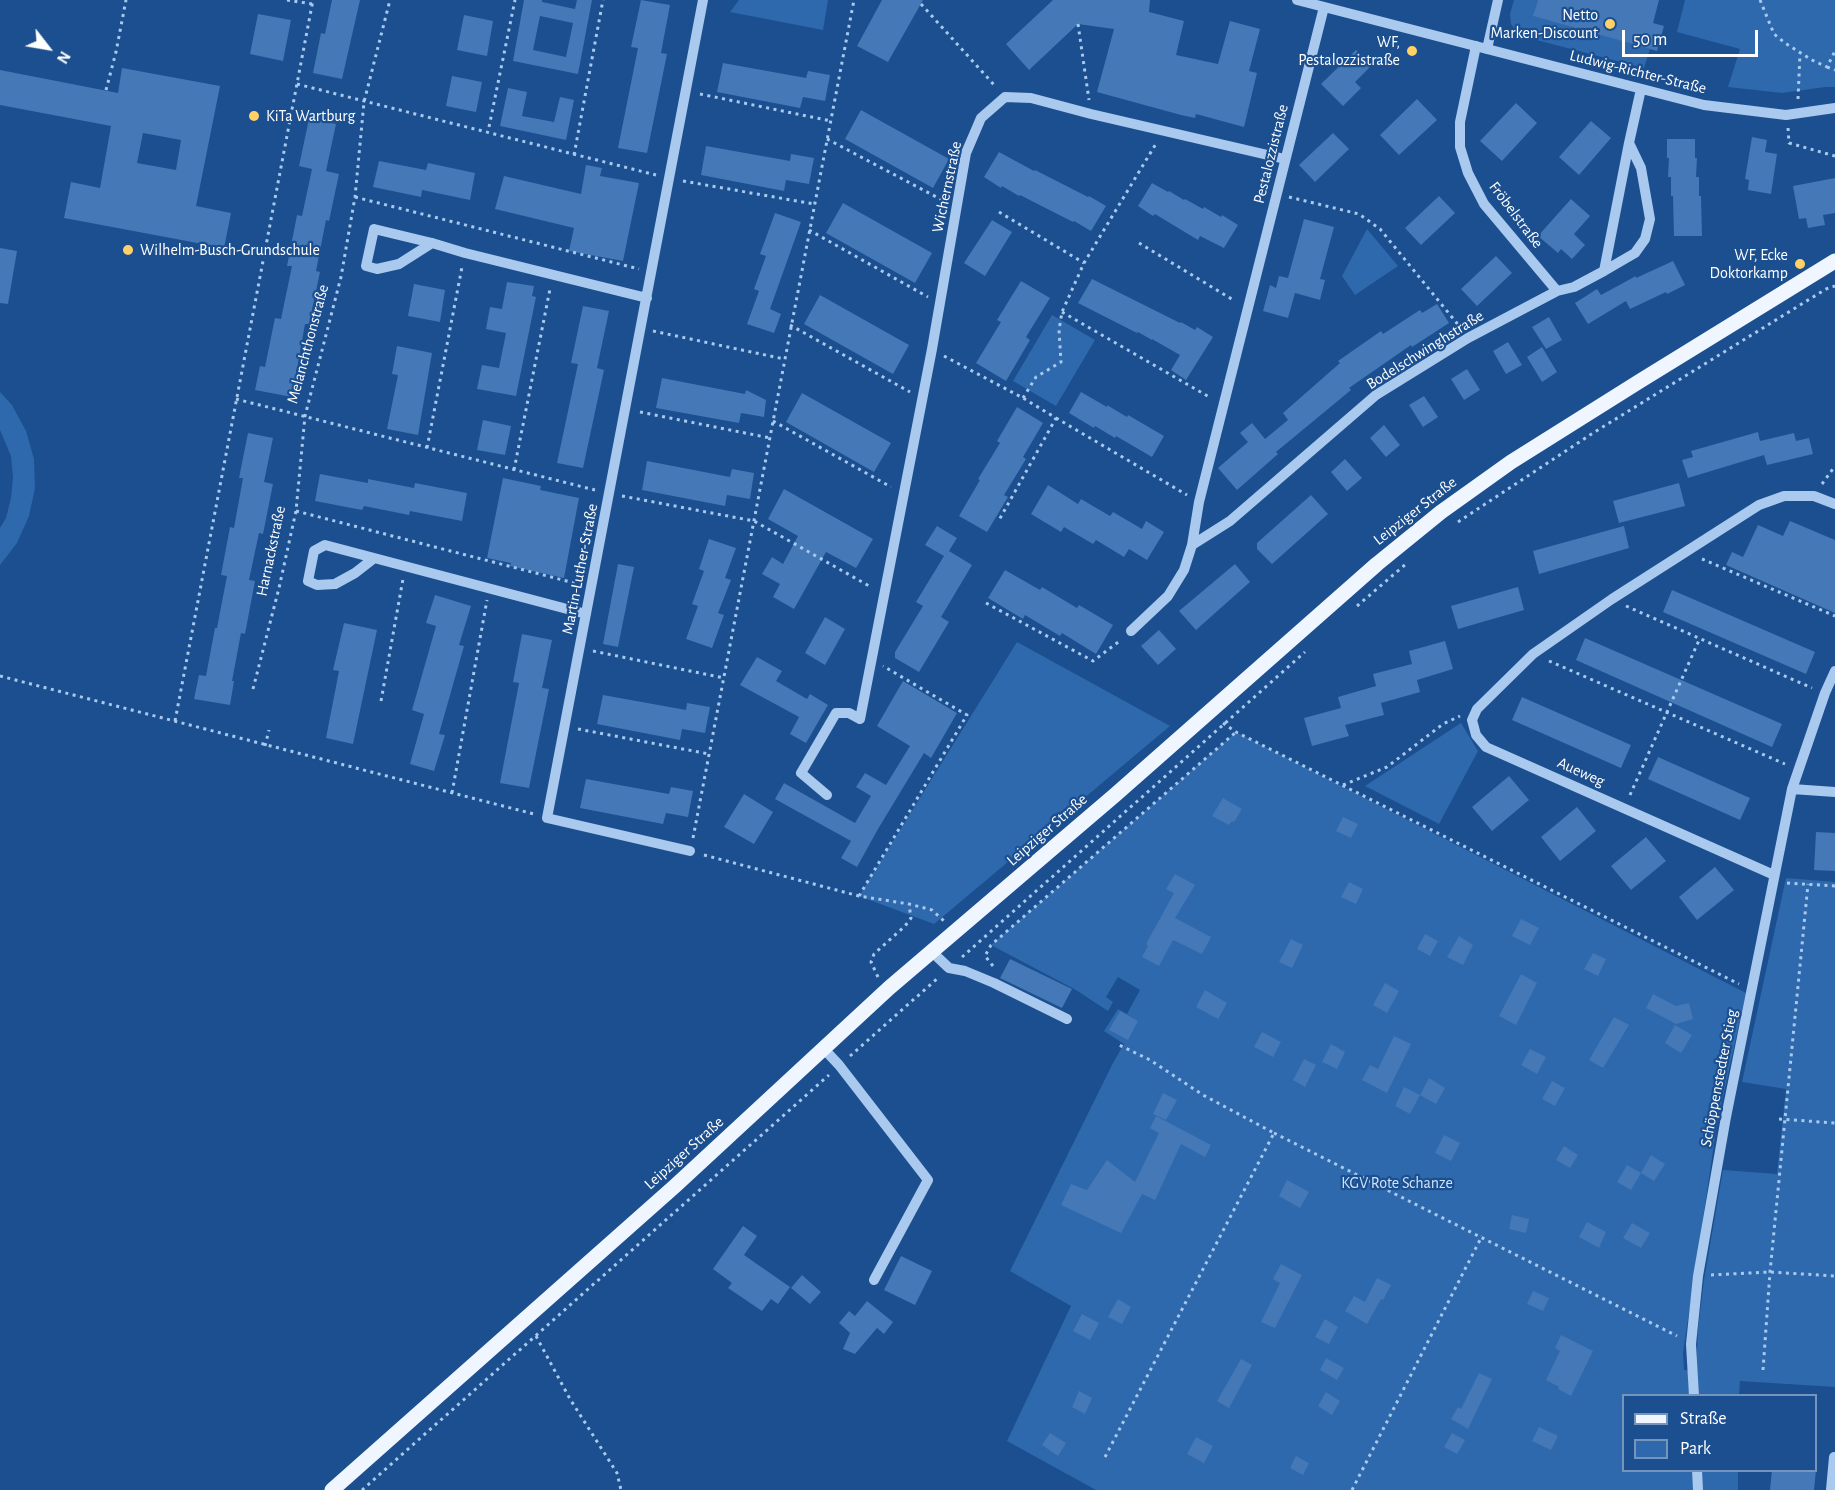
<!DOCTYPE html>
<meta charset="utf-8">
<style>
body{margin:0}
#map{position:relative;width:1835px;height:1490px;overflow:hidden;background:#1b4f8f;font-family:"Alegreya Sans",sans-serif}
canvas{display:block}
.legend{position:absolute;left:1622px;top:1394px;width:195px;height:78px;box-sizing:border-box;background:#1b4f8f;border:2px solid #7695bc;margin:0;padding:8px 10px;list-style:none;font-size:18px;color:#fff}
.legend li{display:flex;align-items:center;gap:12px;height:30px}
.legend b{width:30px;border:2px solid #7695bc}
.north{position:absolute;left:18px;top:18px;width:60px;height:60px;-webkit-text-stroke:4px #1b4f8f;paint-order:stroke;rotate:121deg;font-size:16px;font-weight:700;line-height:24px;text-align:center;color:#fff}
.north::after{content:'';display:block;margin:auto;width:21px;height:27px;background:#fff;clip-path:polygon(50% 0,100% 100%,50% 72%,0 100%)}
.scale{position:absolute;left:1622px;top:30px;width:136px;height:27px;box-sizing:border-box;border:3px solid #fff;border-top:0;padding-left:8px;font-size:18px;line-height:21px;white-space:nowrap;color:#fff;-webkit-text-stroke:4px #1b4f8f;paint-order:stroke}
</style>
<div id="map">
<canvas width="1835" height="1490"></canvas>
<ul class="legend">
<li><b style="height:8px;background:#f0f6ff"></b>Straße</li>
<li><b style="height:16px;background:#2e69ad"></b>Park</li>
</ul>
<div class="north">N</div>
<div class="scale">50 m</div>
</div>
<script>
const ctx = document.querySelector('canvas').getContext('2d');
ctx.lineJoin = 'round';
function paint(path, color) { ctx.fillStyle = color; ctx.fill(path, 'evenodd'); }
const toPath = rows => new Path2D(rows.map(r => 'M' + r).join(''));
function strokePath(path, color, width, dash) { ctx.strokeStyle = color; ctx.lineWidth = width; ctx.lineCap = dash ? 'butt' : 'round'; ctx.setLineDash(dash || []); ctx.stroke(path); }
function label(font, color, halo, rows, align = 'center') {
  ctx.font = font + ' "Alegreya Sans",sans-serif'; ctx.lineWidth = 4.5; ctx.setLineDash([]); ctx.textBaseline = 'middle'; ctx.strokeStyle = halo; ctx.fillStyle = color; for (const [text, x, y, turn = 0] of rows) {
    ctx.save(); ctx.translate(x, y); ctx.rotate((+turn || 0) * Math.PI / 180); ctx.textAlign = isNaN(turn) ? turn : align; if (halo) ctx.strokeText(text, 0, 0); ctx.fillText(text, 0, 0); ctx.restore();
  }
}
paint(toPath([
 [739,0,828,0,823,30,730,12],
 [1514,0,1538,0,1534,16,1650,49,1644,68,1525,37,1517,32,1511,24,1510,14],
 [1685,0,1835,0,1835,87,1825,87,1782,93,1728,87,1740,49,1677,32],
 [1367,229,1398,266,1355,295,1342,276],
 [1052,315,1095,340,1056,406,1013,381],
 [0,392,12,405,26,431,34,459,35,488,29,516,17,543,0,565,0,528,6,518,11,498,13,477,11,456,0,430],
 [1017,642,1170,726,934,924,859,896],
 [1461,723,1478,751,1439,824,1365,786],
 [1236,732,1746,993,1717,1124,1683,1353,1684,1370,1696,1371,1698,1329,1704,1280,1723,1170,1777,1174,1786,1089,1742,1082,1786,878,1835,882,1835,1387,1740,1381,1739,1395,1624,1396,1624,1470,1738,1471,1738,1490,1096,1490,1007,1441,1071,1306,1010,1271,1113,1063,1124,1044,1104,1031,1118,1009,1127,1014,1140,990,1118,977,1106,997,1113,1002,1108,1011,1076,990,991,945]
]), '#2e69ad');
paint(toPath([
 [332,0,360,0,342,79,313,73,321,33,325,34],
 [524,0,542,0,542,2,575,9,577,0,592,0,578,74,513,61],
 [540,16,573,23,566,57,533,50],
 [641,0,670,5,661,53,667,54,647,153,618,148,638,48,631,47],
 [882,0,923,0,888,62,857,46],
 [1053,0,1150,0,1149,12,1184,21,1176,55,1218,64,1230,21,1260,29,1249,71,1257,73,1244,127,1196,114,1195,118,1181,115,1097,92,1114,29,1078,24,1029,70,1006,44],
 [1538,0,1659,0,1653,23,1664,26,1657,51,1533,16],
 [258,14,291,20,283,61,250,54],
 [464,15,493,21,487,56,457,50],
 [1356,50,1371,66,1355,82,1361,88,1343,106,1321,84],
 [723,63,806,78,808,71,830,75,825,101,803,97,800,108,717,92],
 [122,68,220,86,196,206,231,213,224,248,64,218,71,182,100,188,111,126,0,105,0,70,118,93],
 [143,133,181,140,176,170,137,163],
 [452,76,482,82,476,112,446,106],
 [508,88,527,92,522,116,554,122,560,97,574,100,566,140,500,126],
 [1417,99,1437,120,1399,155,1380,135],
 [1516,103,1537,123,1502,161,1480,141],
 [861,110,949,159,933,188,845,139],
 [309,119,336,124,326,171,339,174,329,221,326,220,316,271,320,272,309,324,305,324,292,397,255,390,260,366,265,367,275,318,281,319,292,266,287,266,297,215,302,216,312,169,299,166],
 [1591,121,1611,138,1579,175,1559,157],
 [1333,133,1349,149,1315,182,1299,165],
 [1752,137,1767,140,1765,152,1777,154,1771,194,1748,190,1749,180,1745,179],
 [1667,139,1695,139,1695,158,1697,158,1696,177,1699,177,1699,196,1701,196,1702,236,1674,236,1673,196,1671,196,1671,177,1668,177,1669,158,1667,158],
 [706,146,790,161,791,154,814,158,809,184,786,180,784,191,701,175],
 [999,152,1034,171,1035,170,1088,197,1089,196,1106,206,1091,231,1074,221,1073,222,1020,195,1019,196,1002,186,1001,188,984,177],
 [379,161,426,170,428,163,475,173,470,200,422,190,421,197,373,187],
 [586,165,602,168,600,176,639,183,623,261,569,251,574,228,495,209,504,176,581,194],
 [1835,178,1835,213,1823,215,1825,225,1808,228,1806,218,1799,219,1793,186],
 [1152,183,1168,192,1169,191,1184,200,1185,199,1203,209,1204,207,1221,217,1222,215,1238,225,1224,248,1200,236,1198,240,1155,214,1153,216,1138,206],
 [1439,196,1455,213,1421,245,1405,228],
 [1571,199,1590,216,1574,234,1585,245,1572,259,1561,249,1558,253,1538,236],
 [843,203,932,253,915,283,826,233],
 [775,213,801,222,770,309,781,314,774,333,747,324,759,291,754,289,766,256,760,254],
 [1304,219,1334,227,1320,279,1325,280,1320,300,1295,293,1288,318,1263,311,1270,285,1276,288,1279,276,1288,278],
 [992,220,1012,232,985,276,964,263],
 [0,248,17,251,8,304,0,303],
 [1496,256,1512,273,1477,306,1461,289],
 [1673,261,1685,285,1667,294,1666,292,1630,309,1626,301,1588,324,1575,303,1597,289,1601,295,1636,276,1636,278],
 [1092,279,1180,323,1181,322,1195,330,1197,327,1213,337,1186,380,1171,370,1180,355,1152,339,1152,340,1138,332,1137,333,1078,303],
 [1021,281,1050,298,1026,337,1030,340,1006,381,976,363,1001,322,997,320],
 [507,282,534,286,532,296,536,297,516,396,477,389,482,365,499,368,506,333,486,329,490,307,502,309],
 [414,284,445,290,440,322,408,316],
 [820,295,909,345,893,374,804,324],
 [1437,304,1449,323,1412,347,1411,345,1349,388,1351,390,1276,452,1278,454,1237,490,1218,468,1248,442,1240,433,1252,423,1265,439,1288,420,1283,413,1340,363,1338,361,1381,331,1383,334,1420,310,1422,313],
 [583,306,609,311,597,368,604,370,583,468,557,463,578,364,571,363],
 [1549,317,1562,340,1546,349,1532,327],
 [1508,342,1522,365,1506,374,1493,351],
 [397,346,432,353,418,435,387,429,398,375,392,374],
 [1542,347,1557,372,1542,382,1527,357],
 [1467,369,1480,390,1464,400,1451,379],
 [662,378,745,394,746,390,766,400,764,417,741,413,739,423,656,408],
 [1081,392,1107,407,1107,405,1127,417,1128,415,1164,436,1152,457,1116,436,1115,438,1095,426,1094,428,1069,413],
 [802,393,891,443,874,472,786,422],
 [1424,396,1438,417,1423,427,1409,405],
 [1017,407,1043,423,1023,457,1026,459,1004,495,1008,497,987,532,959,516,980,480,978,479,1000,443,997,441],
 [483,420,511,426,505,455,477,450],
 [1384,425,1400,445,1386,457,1370,438],
 [1758,432,1760,441,1794,433,1796,441,1809,438,1813,454,1767,465,1764,455,1688,478,1682,460,1693,457,1691,451],
 [248,433,273,438,264,482,273,484,263,534,259,533,249,580,255,581,245,634,241,633,232,681,234,681,230,705,194,699,199,675,206,676,215,628,217,628,227,576,221,575,230,527,234,528,243,478,239,478],
 [1345,459,1362,478,1347,491,1331,472],
 [647,461,730,477,732,469,754,473,750,499,727,495,725,506,642,490],
 [320,474,368,483,368,479,414,488,415,483,467,493,462,521,410,511,409,515,364,506,362,510,315,501],
 [503,478,541,486,540,490,579,498,564,578,510,566,511,563,487,558],
 [1679,483,1685,506,1619,523,1613,501],
 [1048,485,1078,504,1081,499,1110,516,1113,512,1142,529,1146,521,1164,532,1147,560,1129,549,1124,557,1096,540,1093,544,1064,527,1061,532,1031,514],
 [784,489,873,539,856,568,826,552,794,609,773,597,780,584,762,574,772,557,783,564,798,536,768,519],
 [1311,495,1328,514,1272,564,1257,549,1257,543],
 [1790,521,1835,540,1835,613,1726,565,1732,552,1743,557,1758,525,1783,536],
 [937,526,957,538,949,551,972,565,941,617,949,622,919,672,895,658,895,652,923,606,916,602,944,556,925,545],
 [1624,526,1629,548,1539,574,1533,551],
 [709,539,736,548,725,578,731,580,718,613,724,615,712,648,686,639,698,606,692,604,704,571,699,569],
 [618,564,634,567,618,647,603,644],
 [1235,564,1250,582,1196,630,1179,611],
 [1005,570,1040,590,1042,587,1077,608,1079,605,1113,625,1096,654,1062,633,1060,636,1025,615,1023,619,988,598],
 [1518,587,1524,610,1458,629,1451,606],
 [1672,590,1815,652,1806,674,1663,612],
 [435,595,471,606,459,645,464,646,439,734,445,735,434,771,410,764,424,714,412,710,436,626,426,623],
 [825,617,845,629,825,665,805,653],
 [344,623,377,630,353,744,326,738,339,671,333,670],
 [1159,630,1176,649,1158,665,1141,646],
 [522,634,552,640,542,688,549,689,529,788,500,783,519,683,513,682],
 [1585,638,1782,724,1772,747,1576,660],
 [1445,641,1453,669,1417,680,1420,692,1381,703,1384,715,1345,725,1349,736,1312,746,1304,718,1341,708,1338,697,1376,686,1373,674,1412,664,1409,651],
 [757,657,782,671,776,681,807,699,810,694,828,705,806,743,790,734,799,717,740,685],
 [903,681,957,713,931,758,924,753,878,829,857,867,841,858,851,841,775,799,784,783,855,823,871,796,856,787,865,773,886,785,910,746,877,726],
 [603,695,686,710,687,703,710,707,705,733,682,729,680,740,597,724],
 [1522,697,1631,745,1621,768,1512,720],
 [1658,757,1750,798,1740,820,1648,779],
 [1509,776,1529,800,1492,831,1472,807],
 [586,779,669,794,671,787,693,791,688,817,666,813,663,824,580,808],
 [744,794,773,812,754,844,724,827],
 [1223,798,1242,809,1234,822,1232,821,1229,825,1212,816],
 [1577,807,1596,831,1560,861,1541,837],
 [1343,817,1358,824,1351,838,1336,831],
 [1816,832,1835,833,1835,871,1814,870],
 [1646,837,1666,861,1631,890,1611,866],
 [1715,867,1734,890,1697,920,1679,897],
 [1175,874,1195,885,1175,918,1211,937,1202,954,1173,940,1159,966,1142,957,1148,946,1146,944,1174,893,1166,889],
 [1349,882,1363,889,1356,904,1341,897],
 [1521,919,1539,928,1530,945,1512,936],
 [1425,934,1438,941,1430,956,1417,949],
 [1459,936,1473,945,1463,965,1447,957],
 [1291,939,1303,945,1292,968,1279,962],
 [1593,953,1606,959,1598,976,1584,969],
 [1010,959,1072,989,1062,1008,1000,978],
 [1521,974,1537,983,1516,1025,1499,1016],
 [1385,983,1399,991,1387,1013,1373,1005],
 [1205,990,1227,1003,1218,1019,1196,1007],
 [1653,994,1676,1006,1689,1003,1693,1019,1676,1024,1646,1008],
 [1120,1011,1138,1021,1128,1040,1109,1030],
 [1614,1017,1629,1025,1603,1068,1589,1060],
 [1675,1025,1692,1035,1681,1053,1665,1043],
 [1262,1032,1281,1042,1273,1057,1254,1047],
 [1394,1036,1411,1044,1387,1093,1362,1080,1370,1065,1378,1069],
 [1331,1044,1345,1052,1337,1069,1322,1062],
 [1530,1049,1546,1057,1537,1074,1521,1065],
 [1304,1059,1316,1065,1305,1087,1293,1080],
 [1429,1078,1445,1088,1436,1104,1420,1095],
 [1552,1081,1565,1088,1555,1106,1542,1099],
 [1404,1087,1420,1095,1410,1114,1395,1106],
 [1163,1093,1177,1100,1166,1120,1153,1114],
 [1156,1116,1211,1145,1205,1157,1181,1144,1155,1200,1142,1194,1121,1233,1061,1205,1071,1184,1087,1190,1107,1160,1135,1182,1159,1133,1150,1128],
 [1444,1135,1460,1143,1451,1161,1435,1153],
 [1564,1146,1578,1155,1570,1168,1556,1160],
 [1651,1155,1665,1164,1654,1181,1641,1173],
 [1627,1165,1641,1173,1631,1190,1617,1182],
 [1287,1180,1309,1192,1300,1208,1279,1196],
 [1512,1215,1529,1219,1526,1233,1509,1229],
 [1587,1222,1606,1232,1599,1248,1579,1237],
 [1632,1223,1650,1233,1641,1248,1623,1238],
 [743,1226,757,1236,744,1255,790,1287,778,1304,771,1299,762,1311,728,1288,732,1283,713,1269],
 [901,1256,932,1271,915,1305,884,1290],
 [1281,1264,1302,1275,1275,1328,1261,1322,1280,1283,1273,1279],
 [802,1275,821,1292,810,1304,791,1288],
 [1377,1278,1391,1285,1383,1300,1381,1299,1367,1324,1345,1311,1354,1296,1365,1302],
 [1533,1291,1549,1298,1543,1311,1527,1304],
 [1118,1299,1131,1307,1122,1324,1108,1317],
 [867,1301,893,1322,884,1334,877,1328,855,1354,843,1349,850,1333,839,1323,849,1311,855,1316],
 [1082,1314,1099,1323,1090,1340,1073,1331],
 [1325,1319,1338,1327,1329,1344,1315,1337],
 [1561,1335,1593,1351,1571,1396,1558,1389,1559,1387,1546,1380,1560,1351,1555,1348],
 [1326,1358,1344,1368,1337,1380,1320,1370],
 [1241,1359,1252,1365,1229,1408,1217,1401],
 [1479,1373,1492,1379,1468,1429,1451,1419,1458,1407,1461,1409],
 [1079,1391,1092,1398,1085,1414,1072,1407],
 [1326,1392,1340,1401,1332,1415,1318,1406],
 [1539,1427,1558,1436,1551,1450,1532,1441],
 [1050,1433,1066,1443,1058,1456,1042,1445],
 [1452,1433,1465,1440,1457,1454,1444,1447],
 [1196,1437,1213,1446,1204,1463,1187,1454],
 [1296,1456,1309,1463,1303,1475,1290,1468],
 [1772,1470,1816,1470,1814,1490,1770,1490]
]), '#4478b7');
strokePath(toPath([
 [287,0,312,4],
 [1760,0,1774,34,1785,43,1812,60,1827,67,1835,51],
 [921,4,996,87],
 [1078,24,1089,100],
 [1827,67,1835,70],
 [297,84,656,175],
 [106,90,116,52,126,0],
 [700,94,831,121],
 [1798,99,1800,53],
 [489,127,515,0],
 [1788,128,1789,143,1835,156],
 [827,139,944,201],
 [574,155,603,0],
 [683,181,814,204],
 [355,197,639,269],
 [1289,197,1359,214,1380,229,1460,327],
 [999,212,1084,263],
 [809,230,928,297],
 [1139,243,1235,301],
 [1062,312,1211,398],
 [790,325,910,392],
 [653,331,784,359],
 [944,356,1023,398,1056,418,998,522],
 [1023,398,1036,377,1061,362,1059,330,1062,312,1084,263,1157,142],
 [236,399,595,490],
 [640,412,770,438],
 [1056,418,1187,495],
 [773,421,891,487],
 [427,448,462,267],
 [514,470,550,289],
 [1822,484,1835,466],
 [622,496,754,521,871,587],
 [296,511,578,584],
 [1458,522,1593,433,1826,289,1835,286],
 [1702,559,1835,616],
 [986,603,1093,661,1121,640],
 [1357,606,1406,564],
 [1626,606,1812,688],
 [593,651,724,678],
 [1549,661,1785,764],
 [0,676,534,814],
 [253,689,279,588,296,511,305,416,341,277,355,197,364,102,390,0],
 [381,701,403,579],
 [175,721,313,0],
 [1223,723,1236,732,1739,984],
 [578,729,709,754],
 [265,746,269,730],
 [1343,785,1387,767,1443,724,1460,716],
 [452,793,487,600],
 [1630,795,1700,638],
 [693,838,854,0],
 [704,855,859,896,909,904,932,910,944,921],
 [1787,883,1835,886],
 [859,896,967,715,883,666],
 [962,957,1305,652],
 [993,966,985,956,991,945,1236,732],
 [878,977,871,962,874,954,905,926,911,918,909,904],
 [850,1056,939,977],
 [1779,1119,1835,1123],
 [1274,1133,1677,1336],
 [1711,1275,1770,1272,1835,1276],
 [536,1336,570,1399,617,1473,621,1490],
 [1763,1370,1770,1272,1808,884],
 [1105,1457,1274,1133,1203,1095,1150,1060,1117,1044],
 [362,1490,829,1075],
 [1352,1490,1482,1236]
]), '#a9c9ee', 3, [3, 4.5]);
strokePath(toPath([
 [1297,0,1704,105,1786,115,1835,108],
 [1476,46,1460,122,1460,147,1468,173,1484,204,1557,291],
 [1487,49,1498,0],
 [1629,143,1641,89],
 [432,243,399,264,377,269,366,266,374,229,432,243,465,253,647,298],
 [1192,545,1230,521,1376,395,1468,338,1557,291,1574,287,1604,271,1635,253,1645,239,1650,219,1641,168,1629,143,1604,271],
 [373,559,355,573,335,584,317,585,308,581,314,551,325,545,586,614],
 [1131,631,1168,596,1184,570,1192,545,1199,502,1324,7],
 [1792,789,1835,792],
 [827,795,801,773,836,713,849,713,860,719,932,349,966,153,981,118,1005,97,1031,98,1091,114,1285,159],
 [690,851,547,818,703,0],
 [1774,875,1486,747,1476,735,1472,720,1477,709,1533,654,1612,599,1759,505,1784,496,1814,496,1835,504],
 [931,951,949,968,965,971,994,983,1067,1019],
 [824,1049,839,1065,928,1180,874,1280],
 [1694,1396,1691,1344,1698,1276,1726,1117,1792,789,1825,693,1835,671],
 [1697,1470,1698,1490],
 [1831,1490,1834,1457]
]), '#a9c9ee', 10);
strokePath(toPath([
 [332,1490,675,1186,889,988,1115,795,1377,564,1441,512,1511,462,1640,381,1835,261]
]), '#f0f6ff', 15);
for (const [x, y, r, color] of [
 [1610,24,6,"#ffd166"],
 [1412,51,6,"#ffd166"],
 [254,116,6,"#ffd166"],
 [128,250,6,"#ffd166"],
 [1800,264,6,"#ffd166"]
]) { const dot = new Path2D(); dot.arc(x, y, r, 0, 2 * Math.PI); ctx.fillStyle = color; ctx.fill(dot); strokePath(dot, '#1b4f8f', 2); }
label('16px', '#fff', '#1b4f8f', [
 ["Netto",1598,15],
 ["Marken-Discount",1598,33],
 ["WF,",1400,42],
 ["Pestalozzistraße",1400,60],
 ["KiTa Wartburg",266,116,"left"],
 ["Wilhelm-Busch-Grundschule",140,250,"left"],
 ["WF, Ecke",1788,255],
 ["Doktorkamp",1788,273]
], 'right');
label('16px', '#fff', '#1b4f8f', [
 ["Ludwig-Richter-Straße",1638,72,14],
 ["Pestalozzistraße",1271,154,-76],
 ["Wichernstraße",947,187,-78],
 ["Fröbelstraße",1516,215,53],
 ["Melanchthonstraße",308,344,-75],
 ["Bodelschwinghstraße",1425,350,-32],
 ["Leipziger Straße",1415,511,-38],
 ["Harnackstraße",271,551,-78],
 ["Martin-Luther-Straße",580,569,-79],
 ["Aueweg",1581,772,24],
 ["Leipziger Straße",1047,830,-41],
 ["Schöppenstedter Stieg",1719,1078,-79],
 ["Leipziger Straße",684,1153,-42]
]);
label('16px', '#cfe3fa', '#1b4f8f', [
 ["KGV Rote Schanze",1397,1183]
]);
</script>
